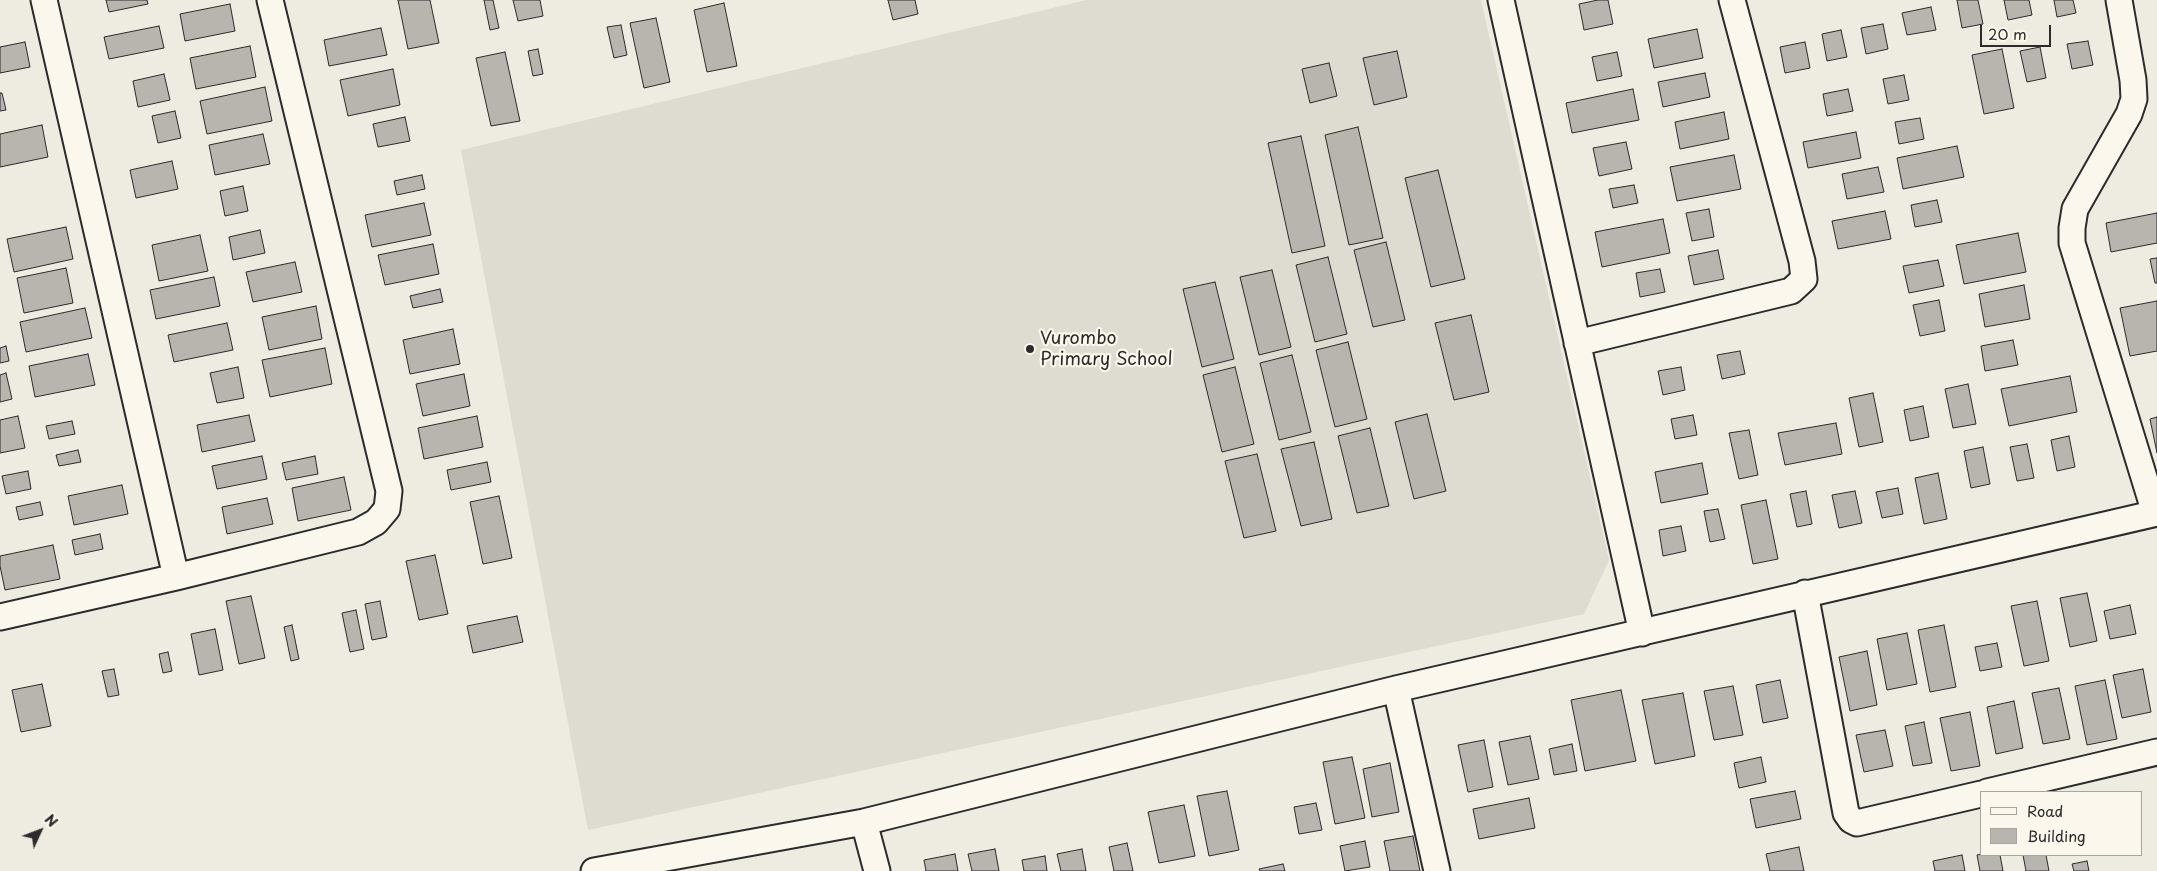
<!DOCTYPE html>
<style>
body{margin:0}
#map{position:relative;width:2157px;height:871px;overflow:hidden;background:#eeebe0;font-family:"Playpen Sans",sans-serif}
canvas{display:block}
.legend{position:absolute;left:1980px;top:791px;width:162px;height:65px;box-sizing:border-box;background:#fbf7ec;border:1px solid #a8a59f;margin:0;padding:6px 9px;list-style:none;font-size:15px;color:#2b2b2b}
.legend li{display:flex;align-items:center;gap:10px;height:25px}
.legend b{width:25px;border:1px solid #a8a59f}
.north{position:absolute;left:15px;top:806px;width:50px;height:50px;-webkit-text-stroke:4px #fbf7ec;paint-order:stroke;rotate:47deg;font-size:14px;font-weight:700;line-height:20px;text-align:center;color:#2b2b2b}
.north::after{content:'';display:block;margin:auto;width:18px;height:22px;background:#2b2b2b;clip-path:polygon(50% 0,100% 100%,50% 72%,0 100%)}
.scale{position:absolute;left:1980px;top:25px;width:71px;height:22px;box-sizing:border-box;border:2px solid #2b2b2b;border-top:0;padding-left:6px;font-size:15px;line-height:18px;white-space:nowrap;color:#2b2b2b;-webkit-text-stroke:4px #fbf7ec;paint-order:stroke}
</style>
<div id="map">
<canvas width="2157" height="871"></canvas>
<ul class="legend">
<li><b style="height:6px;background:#fbf7ec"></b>Road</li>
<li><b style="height:14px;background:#b8b5ae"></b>Building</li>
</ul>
<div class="north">N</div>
<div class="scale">20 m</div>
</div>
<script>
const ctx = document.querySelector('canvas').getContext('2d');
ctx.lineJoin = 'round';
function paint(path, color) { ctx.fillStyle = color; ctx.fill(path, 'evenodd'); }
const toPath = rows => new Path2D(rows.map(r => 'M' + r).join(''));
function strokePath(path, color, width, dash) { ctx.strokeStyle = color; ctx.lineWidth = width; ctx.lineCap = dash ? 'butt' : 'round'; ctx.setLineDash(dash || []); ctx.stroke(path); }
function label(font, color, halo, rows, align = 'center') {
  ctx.font = font + ' "Playpen Sans",sans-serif'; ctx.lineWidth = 4.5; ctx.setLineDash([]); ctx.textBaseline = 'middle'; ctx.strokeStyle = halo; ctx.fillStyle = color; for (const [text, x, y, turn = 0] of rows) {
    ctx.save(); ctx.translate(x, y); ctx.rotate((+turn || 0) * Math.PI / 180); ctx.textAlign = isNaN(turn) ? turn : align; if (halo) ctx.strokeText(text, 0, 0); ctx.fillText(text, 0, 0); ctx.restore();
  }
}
paint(toPath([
 [1086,0,1481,0,1609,560,1584,614,588,830,461,150]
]), '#dedbd1');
const building = toPath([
 [106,0,147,0,148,4,109,12,106,0],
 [398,0,430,0,439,43,408,49,398,0],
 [484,0,493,0,499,28,490,30,484,0],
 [513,0,540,0,543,16,518,21,513,0],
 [888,0,915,0,918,14,893,20,888,0],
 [1598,0,1608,0,1613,24,1584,30,1579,4,1598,0],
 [1957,0,1978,0,1983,24,1962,28,1957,0],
 [2004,0,2029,0,2032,15,2008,20,2004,0],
 [2054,0,2073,0,2076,13,2057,17,2054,0],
 [724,3,737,66,707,72,694,10,724,3],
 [230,4,235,31,185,41,180,14,230,4],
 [1931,7,1936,30,1907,35,1902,13,1931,7],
 [656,18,670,82,644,88,630,23,656,18],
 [1883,24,1888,49,1866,54,1861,28,1883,24],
 [621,25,627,55,614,58,607,27,621,25],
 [159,26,164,48,109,59,104,37,159,26],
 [381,28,387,55,329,66,324,40,381,28],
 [1697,29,1703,58,1654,68,1648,39,1697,29],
 [1841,30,1847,57,1827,61,1822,34,1841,30],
 [2088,41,2093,65,2072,69,2067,44,2088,41],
 [25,42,30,67,0,73,0,47,25,42],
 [1805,42,1810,68,1785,73,1780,47,1805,42],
 [250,46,256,77,196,89,190,58,250,46],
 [2040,47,2046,78,2027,82,2020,51,2040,47],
 [538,49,543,74,533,76,528,51,538,49],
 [2002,49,2014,108,1984,114,1972,55,2002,49],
 [1397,51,1407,97,1374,105,1363,58,1397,51],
 [505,52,520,121,491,126,476,58,505,52],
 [1617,52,1622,76,1597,81,1592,57,1617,52],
 [1329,63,1337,96,1310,103,1302,69,1329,63],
 [393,69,400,105,348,116,340,80,393,69],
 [1705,73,1710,97,1663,107,1658,82,1705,73],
 [164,74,170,100,138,107,133,81,164,74],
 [1904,75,1909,100,1888,104,1883,79,1904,75],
 [265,87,272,121,207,134,200,101,265,87],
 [1633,89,1639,120,1572,133,1566,103,1633,89],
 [1848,89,1853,111,1827,116,1823,94,1848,89],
 [0,93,2,93,6,110,0,111,0,93],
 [175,111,181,138,158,143,152,116,175,111],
 [1724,112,1729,139,1680,149,1675,122,1724,112],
 [405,117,410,141,378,147,373,124,405,117],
 [1920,118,1924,139,1899,144,1895,122,1920,118],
 [42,125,48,157,0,167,0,134,42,125],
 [1358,127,1383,238,1349,245,1325,135,1358,127],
 [1856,132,1861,158,1808,168,1803,142,1856,132],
 [263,134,270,164,215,175,209,145,263,134],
 [1301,136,1325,246,1292,253,1268,143,1301,136],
 [1626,142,1632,169,1599,176,1593,148,1626,142],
 [1957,146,1964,177,1903,189,1897,158,1957,146],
 [1734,155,1741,189,1677,201,1670,167,1734,155],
 [172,161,178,189,136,198,130,170,172,161],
 [1878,167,1884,192,1847,199,1842,174,1878,167],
 [1438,170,1465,279,1431,287,1405,178,1438,170],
 [422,175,425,189,397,195,394,181,422,175],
 [1634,185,1638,203,1613,208,1609,189,1634,185],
 [243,186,248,211,225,216,220,191,243,186],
 [1937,200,1942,222,1915,227,1911,205,1937,200],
 [424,203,431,235,372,247,365,215,424,203],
 [1709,209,1714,237,1692,241,1686,213,1709,209],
 [1885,211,1891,239,1838,249,1832,221,1885,211],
 [2157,213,2157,243,2111,252,2106,223,2157,213],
 [1663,219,1670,253,1602,267,1595,232,1663,219],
 [66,227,73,259,14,272,7,239,66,227],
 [260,230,265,253,233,260,229,237,260,230],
 [2018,233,2026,272,1964,284,1956,245,2018,233],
 [200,235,208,271,159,281,152,245,200,235],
 [1386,242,1405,320,1373,327,1354,250,1386,242],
 [433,244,439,274,385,285,378,255,433,244],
 [1718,250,1724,279,1694,285,1688,256,1718,250],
 [1328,257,1347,334,1315,342,1296,265,1328,257],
 [2157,258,2157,283,2155,283,2150,259,2157,258],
 [1938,260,1944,286,1909,293,1903,266,1938,260],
 [295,262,302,292,253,302,246,272,295,262],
 [66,268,73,303,24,313,17,278,66,268],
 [1660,269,1665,292,1640,297,1636,273,1660,269],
 [1272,270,1291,347,1259,355,1240,277,1272,270],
 [214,277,220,306,156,319,150,290,214,277],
 [1215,282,1234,359,1202,367,1183,289,1215,282],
 [2024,285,2030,319,1985,327,1979,294,2024,285],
 [440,289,443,302,413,308,410,296,440,289],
 [1939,300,1945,331,1920,336,1913,305,1939,300],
 [2157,301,2157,351,2130,356,2120,308,2157,301],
 [316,306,322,339,269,350,262,317,316,306],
 [85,308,92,338,26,352,20,322,85,308],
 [1471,315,1489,392,1454,400,1435,323,1471,315],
 [227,323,233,350,174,362,168,335,227,323],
 [453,329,460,364,410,374,403,340,453,329],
 [2013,340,2018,365,1985,371,1981,346,2013,340],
 [1348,342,1367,419,1335,427,1316,350,1348,342],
 [6,346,9,361,0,363,0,348,6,346],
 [325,348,332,384,270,397,262,360,325,348],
 [1740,351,1745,374,1722,379,1717,355,1740,351],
 [88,354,95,385,35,397,29,366,88,354],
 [1292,355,1311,432,1279,440,1260,363,1292,355],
 [238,367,244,398,217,403,210,373,238,367],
 [1235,367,1254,444,1222,452,1203,375,1235,367],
 [1681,367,1685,390,1663,395,1658,371,1681,367],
 [6,373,12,399,0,402,0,375,6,373],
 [464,374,470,406,423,416,416,384,464,374],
 [2070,376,2077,412,2009,426,2001,389,2070,376],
 [1968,384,1976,424,1953,428,1945,389,1968,384],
 [1873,393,1883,442,1859,447,1849,398,1873,393],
 [1923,406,1929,437,1910,441,1904,410,1923,406],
 [1427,414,1446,491,1414,499,1395,422,1427,414],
 [249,415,255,441,202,452,197,425,249,415],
 [1693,415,1697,435,1675,439,1671,419,1693,415],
 [18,416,25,448,0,453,0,420,18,416],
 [477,416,483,447,424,459,418,428,477,416],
 [2157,417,2157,453,2150,419,2157,417],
 [72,421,75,434,49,439,46,426,72,421],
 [1836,423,1842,454,1785,465,1778,433,1836,423],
 [1370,428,1389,506,1357,513,1338,436,1370,428],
 [1749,430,1758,475,1739,479,1729,433,1749,430],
 [2069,436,2075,467,2057,471,2051,440,2069,436],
 [1314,442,1332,519,1301,526,1281,449,1314,442],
 [2027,444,2034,478,2017,481,2010,447,2027,444],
 [1983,447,1990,484,1971,488,1964,451,1983,447],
 [78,450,81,462,59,466,56,455,78,450],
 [1257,454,1276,531,1244,538,1225,461,1257,454],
 [262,456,267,479,217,489,212,466,262,456],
 [315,456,318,474,286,480,282,463,315,456],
 [487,462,491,482,451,490,447,470,487,462],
 [1702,463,1708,494,1661,503,1655,472,1702,463],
 [28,471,31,489,6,494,2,476,28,471],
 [1938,473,1947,519,1924,524,1915,478,1938,473],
 [344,477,351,510,298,521,292,488,344,477],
 [122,485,128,514,74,525,68,496,122,485],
 [1898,488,1903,514,1882,518,1876,492,1898,488],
 [1806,491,1812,524,1797,527,1790,494,1806,491],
 [1855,491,1862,523,1839,528,1832,495,1855,491],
 [499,496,512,558,483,564,470,502,499,496],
 [267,498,273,524,227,534,222,507,267,498],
 [1766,500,1778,559,1753,564,1741,505,1766,500],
 [40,502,43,515,19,520,16,507,40,502],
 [1718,509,1725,539,1710,542,1704,511,1718,509],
 [1681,526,1686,551,1663,556,1659,530,1681,526],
 [100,534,103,549,75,555,72,540,100,534],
 [53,545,60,579,5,590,0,566,0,556,53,545],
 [435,555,448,614,419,620,406,561,435,555],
 [2087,593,2097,641,2070,647,2060,598,2087,593],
 [251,596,265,658,239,664,226,601,251,596],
 [380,601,387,637,372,640,365,604,380,601],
 [2037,601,2049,661,2024,666,2011,606,2037,601],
 [2130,605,2136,634,2110,639,2104,611,2130,605],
 [356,610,364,649,350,652,342,613,356,610],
 [517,616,523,642,473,653,467,626,517,616],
 [292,625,299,659,291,661,284,627,292,625],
 [1944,625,1956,687,1930,692,1918,630,1944,625],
 [215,629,223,670,199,675,191,634,215,629],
 [1907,633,1917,684,1887,690,1877,639,1907,633],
 [1997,643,2002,667,1980,671,1975,647,1997,643],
 [1867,651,1877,705,1850,711,1839,657,1867,651],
 [168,652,172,671,163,673,159,654,168,652],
 [114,669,119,695,108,697,102,671,114,669],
 [2143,669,2151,712,2122,718,2113,675,2143,669],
 [1780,680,1788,718,1763,723,1756,685,1780,680],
 [2105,680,2117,739,2087,745,2075,686,2105,680],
 [42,684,51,726,21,732,12,690,42,684],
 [1733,686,1743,735,1714,740,1704,691,1733,686],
 [2059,688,2070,739,2043,744,2032,693,2059,688],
 [1621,690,1636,761,1585,771,1571,700,1621,690],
 [1683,693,1695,756,1655,764,1642,700,1683,693],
 [2014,701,2023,748,1996,754,1987,707,2014,701],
 [1970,712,1980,766,1951,771,1940,718,1970,712],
 [1924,722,1932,763,1913,766,1905,726,1924,722],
 [1885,730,1893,766,1864,772,1856,735,1885,730],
 [1530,736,1539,779,1508,785,1499,742,1530,736],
 [1484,740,1493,787,1468,792,1458,745,1484,740],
 [1572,744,1577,771,1554,775,1549,749,1572,744],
 [1352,757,1365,818,1335,824,1323,762,1352,757],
 [1761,757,1766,782,1739,788,1734,763,1761,757],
 [1390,763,1399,812,1372,817,1363,769,1390,763],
 [1227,791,1239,850,1209,856,1197,796,1227,791],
 [1795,791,1801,819,1756,828,1750,799,1795,791],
 [1529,798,1535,828,1479,839,1473,809,1529,798],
 [1316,803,1322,830,1299,834,1294,807,1316,803],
 [1184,805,1195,856,1159,863,1148,812,1184,805],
 [1413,836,1420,871,1390,871,1384,841,1413,836],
 [1365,841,1370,867,1345,871,1340,846,1365,841],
 [1127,843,1133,871,1114,871,1109,847,1127,843],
 [1799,847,1804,871,1770,871,1766,854,1799,847],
 [995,849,999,871,972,871,968,854,995,849],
 [1082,849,1086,871,1061,871,1057,854,1082,849],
 [955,854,958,871,926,871,924,860,955,854],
 [1981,854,2000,855,2003,871,1980,871,1977,855,1981,854],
 [1962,855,1965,871,1935,871,1933,861,1962,855],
 [2023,855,2046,855,2049,871,2026,871,2023,855],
 [1045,856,1047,871,1024,871,1022,860,1045,856],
 [2087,861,2089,871,2074,871,2072,864,2087,861],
 [1283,864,1285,871,1260,871,1259,869,1283,864]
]);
paint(building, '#b8b5ae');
strokePath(building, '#2b2b2b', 1);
const minor = toPath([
 [44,0,176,577],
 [1501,0,1642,633],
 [2119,0,2133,80,2134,99,2129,114,2075,209,2072,228,2072,243,2155,513],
 [1577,343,1791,291,1804,279,1802,261,1732,0],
 [1805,593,1846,813,1851,820,1857,823,1981,794],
 [0,617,176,577,358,532,376,522,387,509,389,491,270,0],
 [1396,689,1437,871],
 [1987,792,2157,752],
 [864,822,877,871],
 [594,871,864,822,1396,689,2157,513]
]);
strokePath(minor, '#2b2b2b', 29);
strokePath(minor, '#fbf7ec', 25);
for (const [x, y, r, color] of [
 [1030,349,5,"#2b2b2b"]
]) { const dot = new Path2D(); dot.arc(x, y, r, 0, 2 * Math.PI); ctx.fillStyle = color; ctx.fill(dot); strokePath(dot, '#fbf7ec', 2); }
label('18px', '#2b2b2b', '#fbf7ec', [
 ["Vurombo",1040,339],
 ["Primary School",1040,360]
], 'left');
</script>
